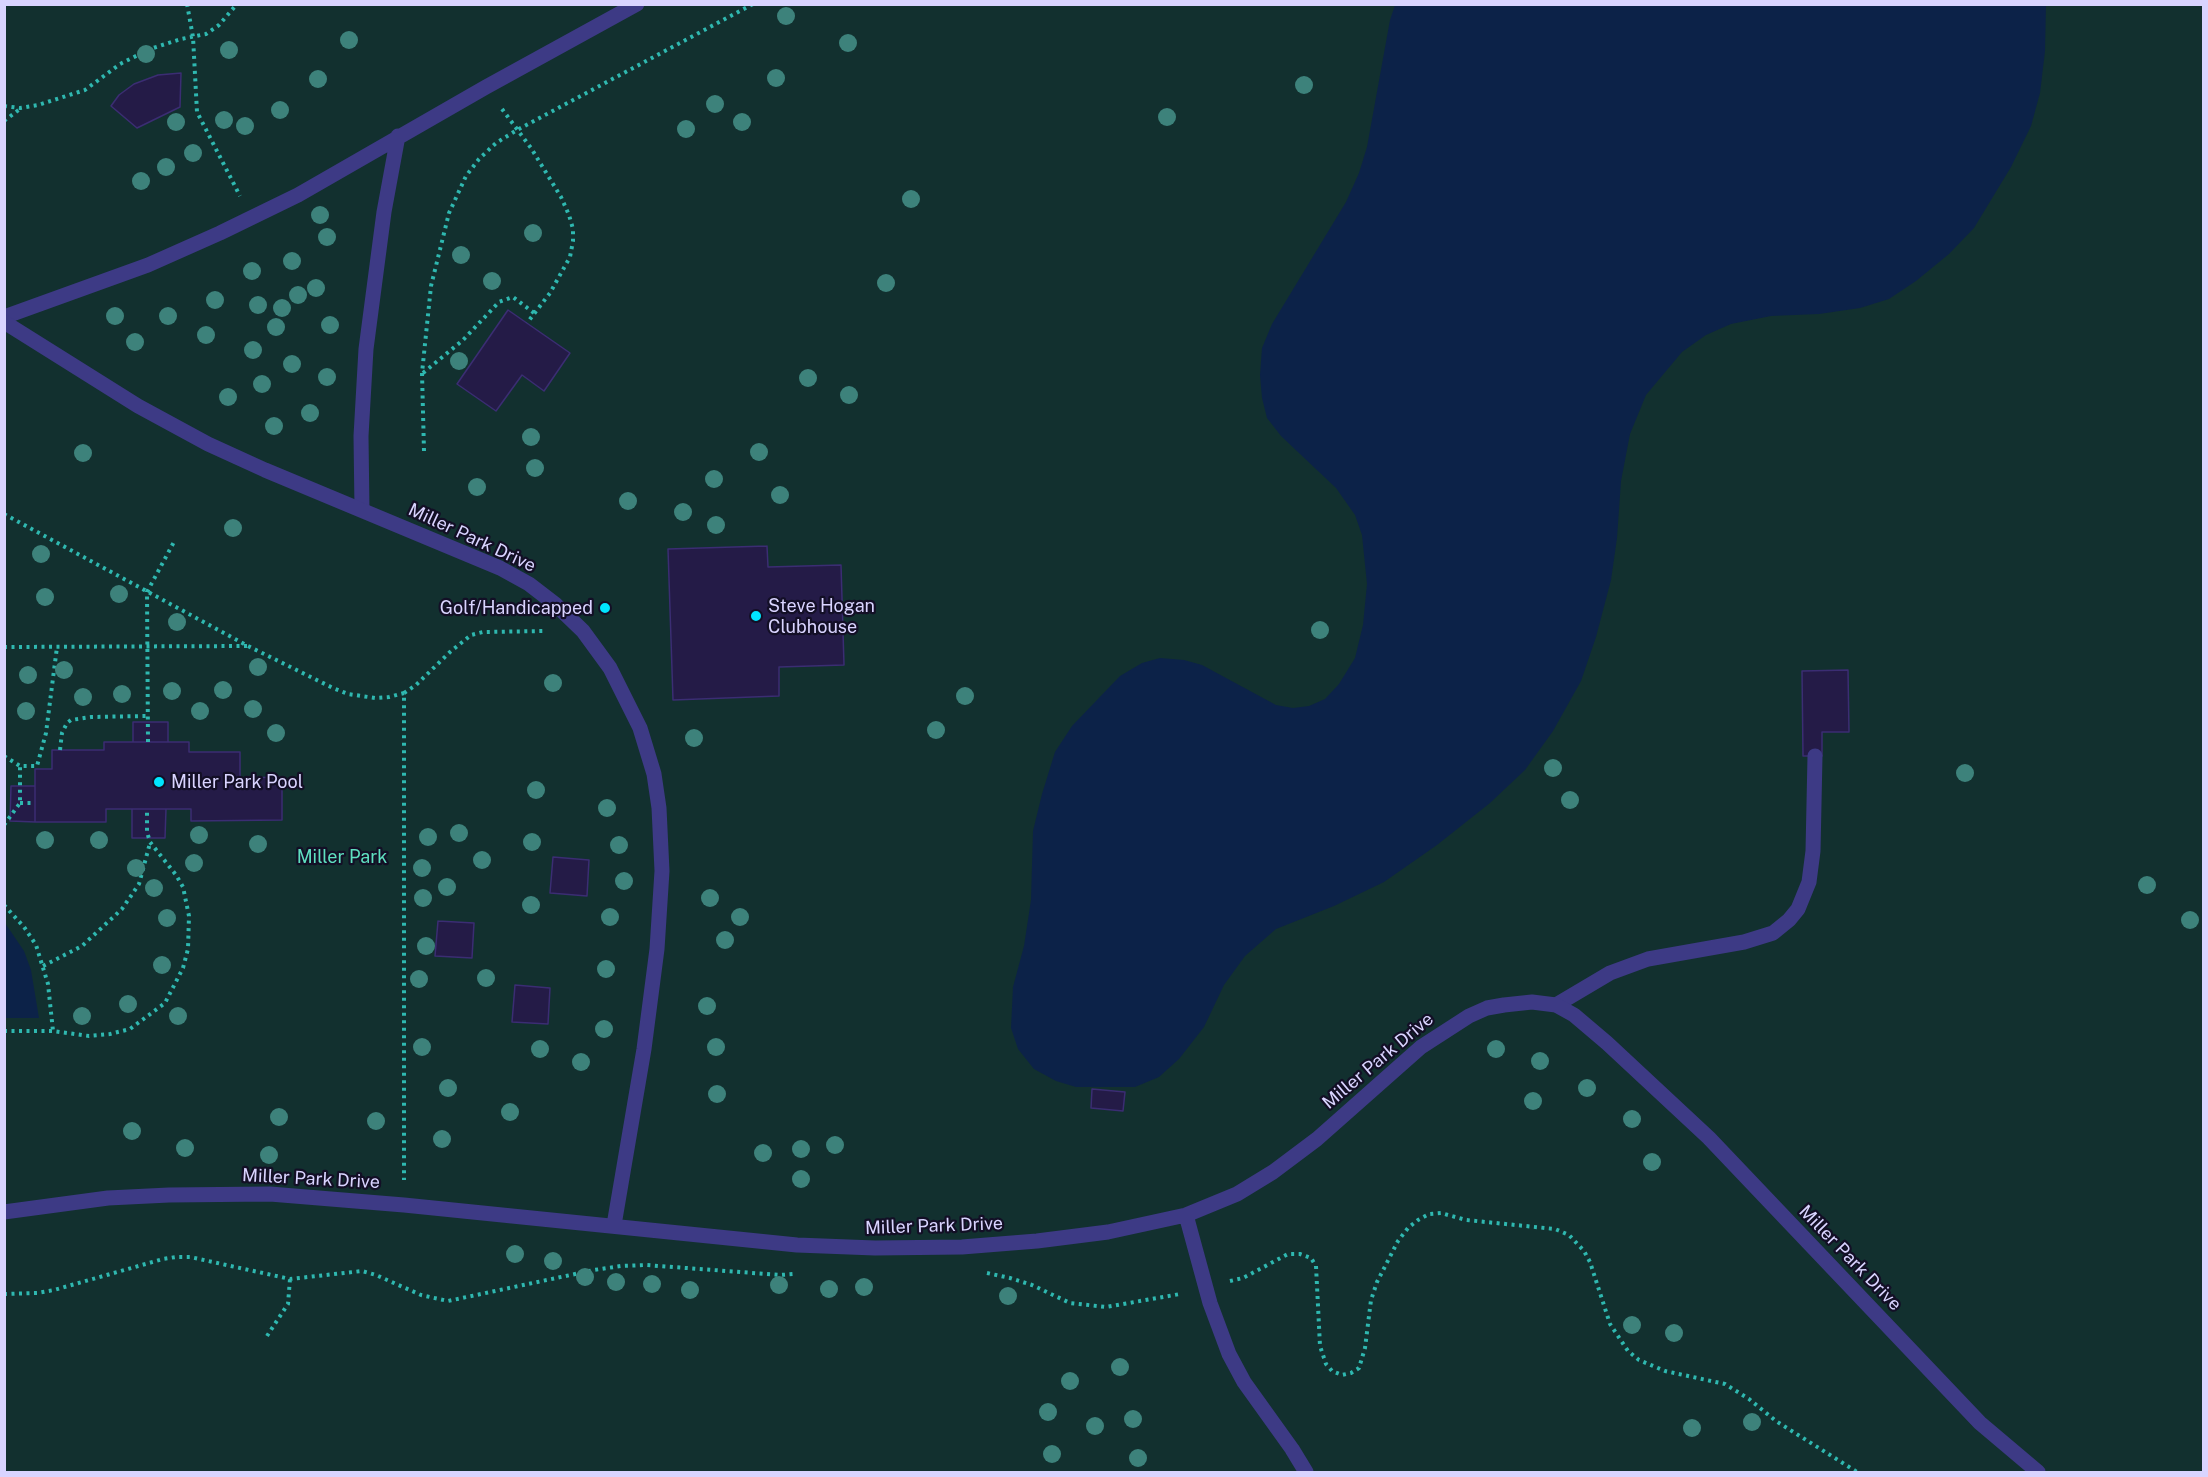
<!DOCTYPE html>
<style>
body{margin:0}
#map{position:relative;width:2208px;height:1477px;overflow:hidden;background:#130f26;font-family:"Public Sans",sans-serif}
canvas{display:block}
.frame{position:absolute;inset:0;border:6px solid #d9d4ff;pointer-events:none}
</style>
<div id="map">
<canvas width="2208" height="1477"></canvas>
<div class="frame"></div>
</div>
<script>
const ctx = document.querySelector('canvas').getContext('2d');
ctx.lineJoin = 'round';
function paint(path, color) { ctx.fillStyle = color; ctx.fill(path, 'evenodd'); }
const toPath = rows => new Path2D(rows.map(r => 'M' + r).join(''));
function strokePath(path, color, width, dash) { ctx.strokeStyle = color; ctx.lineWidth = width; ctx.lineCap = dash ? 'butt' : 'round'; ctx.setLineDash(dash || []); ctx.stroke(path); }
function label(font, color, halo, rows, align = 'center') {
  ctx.font = font + ' "Public Sans",sans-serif'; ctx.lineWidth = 4.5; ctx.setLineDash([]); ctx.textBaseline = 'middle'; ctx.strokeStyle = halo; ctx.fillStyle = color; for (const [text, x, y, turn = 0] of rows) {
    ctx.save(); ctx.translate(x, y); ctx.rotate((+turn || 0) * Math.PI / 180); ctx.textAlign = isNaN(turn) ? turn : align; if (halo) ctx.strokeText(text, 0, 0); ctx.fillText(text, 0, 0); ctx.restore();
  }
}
paint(toPath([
 [5,5,2203,5,2203,1472,5,1472]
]), '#12302f');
paint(toPath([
 [1395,5,2046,5,2045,51,2040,93,2031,126,2011,167,1974,228,1949,254,1916,281,1889,299,1860,308,1819,314,1771,316,1731,324,1706,335,1682,352,1646,395,1630,434,1621,481,1617,538,1611,580,1596,637,1581,681,1553,731,1525,770,1490,803,1437,845,1384,882,1334,906,1276,929,1245,956,1224,985,1204,1027,1179,1059,1159,1077,1135,1087,1076,1087,1056,1081,1034,1069,1018,1049,1011,1028,1013,987,1024,946,1031,900,1033,831,1042,794,1055,752,1072,726,1120,676,1142,663,1160,658,1184,660,1202,665,1276,705,1293,708,1309,706,1325,699,1339,684,1355,658,1363,625,1367,584,1362,535,1355,515,1336,488,1281,436,1267,418,1262,398,1260,375,1262,348,1272,324,1346,202,1359,173,1367,147,1390,20],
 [5,923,24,951,31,970,39,1018,5,1018]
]), '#0c2248');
const building = toPath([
 [181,73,180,107,137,128,111,106,119,95,134,84,158,75,181,73],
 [508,310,570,353,544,391,522,375,496,411,457,384,508,310],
 [767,546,768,567,841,565,844,665,779,667,779,696,673,700,668,549,767,546],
 [1848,670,1849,732,1822,732,1822,756,1803,756,1802,671,1848,670],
 [133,722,168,722,168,742,133,742,133,722],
 [104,742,189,742,189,752,240,752,240,778,282,777,282,820,191,821,191,809,106,809,106,822,35,822,35,769,52,769,52,750,104,750,104,742],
 [11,786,35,786,35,822,10,821,11,786],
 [132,809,166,809,165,838,132,838,132,809],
 [553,857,589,860,587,896,550,893,553,857],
 [438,921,474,923,472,958,435,956,438,921],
 [515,985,550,988,548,1024,512,1022,515,985],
 [1092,1089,1125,1092,1123,1111,1091,1108,1092,1089]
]);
paint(building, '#241b47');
strokePath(building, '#3b2d73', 1.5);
strokePath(toPath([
 [187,4,193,37,197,112,240,196],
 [4,106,20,108,38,105,85,90,120,64,150,49,181,39,206,34,219,25,237,4],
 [502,109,531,148,561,197,569,215,573,229,573,241,570,257,550,293,527,323],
 [4,121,20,109],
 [423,373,463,340,499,302,513,297,534,313],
 [424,451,422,373,431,286,449,213,466,176,479,159,496,143,517,130,753,4],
 [4,514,248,646,333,688,348,694,375,698,389,697,404,693,404,1180],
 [4,647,248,646],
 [404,693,416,685,450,652,471,635,483,632,543,631],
 [148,742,147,592,175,540],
 [60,750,62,733,67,723,71,720,91,717,148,716],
 [4,756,20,766,37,766,46,733,57,647],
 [20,803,35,803],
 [4,825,20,803,20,766],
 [4,905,24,927,36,945,48,984,53,1031],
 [43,966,82,946,122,909,139,884,150,843],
 [4,1031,53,1031,89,1036,110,1034,130,1029,165,1003,183,968,188,949,189,916,183,887,176,875,150,842,147,832,147,809],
 [987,1273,1010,1278,1032,1285,1070,1303,1106,1307,1180,1294],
 [1230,1281,1243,1278,1288,1254,1300,1254,1311,1258,1316,1266,1320,1346,1326,1364,1332,1371,1342,1375,1351,1373,1359,1368,1365,1348,1371,1300,1377,1282,1398,1241,1408,1228,1418,1220,1429,1214,1441,1213,1466,1220,1555,1229,1569,1235,1584,1251,1590,1262,1610,1324,1628,1351,1639,1360,1665,1371,1725,1384,1749,1399,1776,1421,1857,1472],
 [4,1294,37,1293,54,1290,163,1259,176,1257,190,1257,290,1279,362,1271,376,1275,421,1295,448,1301,594,1270,621,1266,646,1265,780,1275,794,1274],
 [267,1336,288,1304,290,1279]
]), '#2fb8b0', 4, [3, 4.5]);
strokePath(toPath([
 [4,317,148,265,220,233,298,195,486,87,637,4],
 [362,510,361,436,366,349,384,212,398,136],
 [1556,1005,1610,973,1648,959,1744,942,1773,933,1789,920,1798,909,1809,882,1813,851,1815,756]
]), '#3d3a85', 15);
strokePath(toPath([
 [4,322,138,406,208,444,265,470,500,568,529,584,555,604,583,631,610,668,640,728,654,774,659,808,662,871,657,949,644,1049,614,1225],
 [4,1212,108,1198,169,1195,270,1194,404,1205,797,1245,875,1248,962,1247,1037,1241,1108,1232,1186,1215,1237,1194,1273,1172,1317,1139,1421,1047,1469,1016,1487,1008,1504,1005,1532,1002,1556,1005,1574,1015,1607,1043,1709,1138,1980,1423,2038,1472],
 [1186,1215,1210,1303,1229,1354,1244,1382,1292,1449,1306,1472]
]), '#3d3a85', 15);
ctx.fillStyle = '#3d827b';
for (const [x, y] of [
 [786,16],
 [349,40],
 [848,43],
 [229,50],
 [146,54],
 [776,78],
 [318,79],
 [1304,85],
 [715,104],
 [280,110],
 [1167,117],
 [224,120],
 [176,122],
 [742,122],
 [245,126],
 [686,129],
 [193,153],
 [166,167],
 [141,181],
 [911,199],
 [320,215],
 [533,233],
 [327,237],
 [461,255],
 [292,261],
 [252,271],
 [492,281],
 [886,283],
 [316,288],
 [298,295],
 [215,300],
 [258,305],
 [282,308],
 [115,316],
 [168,316],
 [330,325],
 [276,327],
 [206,335],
 [135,342],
 [253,350],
 [459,361],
 [292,364],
 [327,377],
 [808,378],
 [262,384],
 [849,395],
 [228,397],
 [310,413],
 [274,426],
 [531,437],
 [759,452],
 [83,453],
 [535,468],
 [714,479],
 [477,487],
 [780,495],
 [628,501],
 [683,512],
 [716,525],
 [233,528],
 [41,554],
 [119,594],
 [45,597],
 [177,622],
 [1320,630],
 [258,667],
 [64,670],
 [28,675],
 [553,683],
 [223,690],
 [172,691],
 [122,694],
 [965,696],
 [83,697],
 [253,709],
 [26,711],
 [200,711],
 [936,730],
 [276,733],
 [694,738],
 [1553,768],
 [1965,773],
 [536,790],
 [1570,800],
 [607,808],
 [459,833],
 [199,835],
 [428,837],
 [45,840],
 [99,840],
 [532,842],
 [258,844],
 [619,845],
 [482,860],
 [194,863],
 [136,868],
 [422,868],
 [624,881],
 [2147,885],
 [447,887],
 [154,888],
 [423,898],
 [710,898],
 [531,905],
 [610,917],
 [740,917],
 [167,918],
 [2190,920],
 [725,940],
 [426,946],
 [162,965],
 [606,969],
 [486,978],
 [419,979],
 [128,1004],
 [707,1006],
 [82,1016],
 [178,1016],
 [604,1029],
 [422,1047],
 [716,1047],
 [540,1049],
 [1496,1049],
 [1540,1061],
 [581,1062],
 [448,1088],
 [1587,1088],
 [717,1094],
 [1533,1101],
 [510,1112],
 [279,1117],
 [1632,1119],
 [376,1121],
 [132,1131],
 [442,1139],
 [835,1145],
 [185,1148],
 [801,1149],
 [763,1153],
 [269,1155],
 [1652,1162],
 [801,1179],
 [515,1254],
 [553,1261],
 [585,1277],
 [616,1282],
 [652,1284],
 [779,1285],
 [864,1287],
 [829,1289],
 [690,1290],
 [1008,1296],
 [1632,1325],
 [1674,1333],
 [1120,1367],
 [1070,1381],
 [1048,1412],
 [1133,1419],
 [1752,1422],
 [1095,1426],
 [1692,1428],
 [1052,1454],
 [1138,1458]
]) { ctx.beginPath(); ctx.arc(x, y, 9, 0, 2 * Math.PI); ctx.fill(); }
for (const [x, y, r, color] of [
 [605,608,6,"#00e5ff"],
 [756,616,6,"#00e5ff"],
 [159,782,6,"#00e5ff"]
]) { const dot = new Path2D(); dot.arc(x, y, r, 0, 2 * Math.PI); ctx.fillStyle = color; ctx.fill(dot); strokePath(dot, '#130f26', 2); }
label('18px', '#d9d4ff', '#130f26', [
 ["Miller Park Drive",472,538,25],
 ["Miller Park Drive",1378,1061,-40],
 ["Miller Park Drive",311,1179,3],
 ["Miller Park Drive",934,1226,-2],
 ["Miller Park Drive",1850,1258,46]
]);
label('18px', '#d9d4ff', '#130f26', [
 ["Steve Hogan",768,606],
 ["Clubhouse",768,627],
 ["Golf/Handicapped",593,608,"right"],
 ["Miller Park Pool",171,782]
], 'left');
label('18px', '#5fe0c0', '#130f26', [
 ["Miller Park",342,857]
]);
</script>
